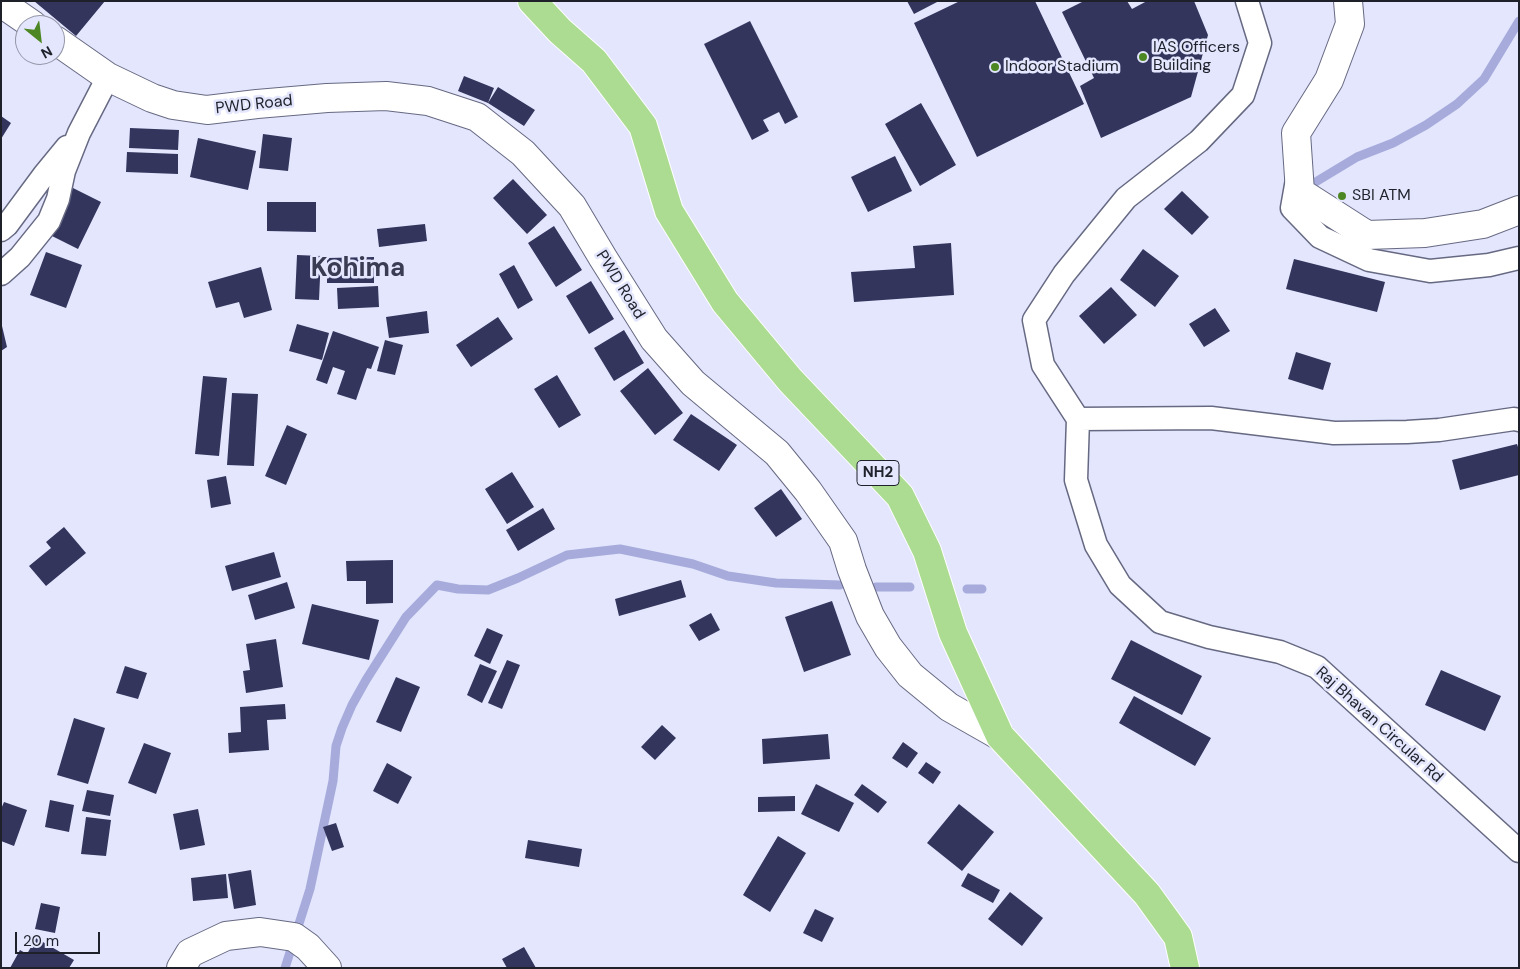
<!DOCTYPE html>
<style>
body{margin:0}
#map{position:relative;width:1520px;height:969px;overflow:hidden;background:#e3e6fd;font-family:"DM Sans",sans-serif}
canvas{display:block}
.frame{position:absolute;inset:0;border:2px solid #1e202a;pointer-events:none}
.north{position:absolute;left:15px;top:15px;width:50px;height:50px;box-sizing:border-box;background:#e3e6fd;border:1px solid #9497a9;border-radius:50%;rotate:151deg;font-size:14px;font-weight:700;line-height:20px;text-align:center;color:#1e202a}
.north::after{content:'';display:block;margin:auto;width:18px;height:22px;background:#4d8723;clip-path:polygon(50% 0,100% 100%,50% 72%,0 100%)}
.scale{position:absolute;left:15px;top:932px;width:85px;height:22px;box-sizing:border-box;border:2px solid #1e202a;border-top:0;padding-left:6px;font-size:15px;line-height:18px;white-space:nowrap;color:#1e202a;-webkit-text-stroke:4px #e3e6fd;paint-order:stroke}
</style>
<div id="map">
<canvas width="1520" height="969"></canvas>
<div class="frame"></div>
<div class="north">N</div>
<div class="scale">20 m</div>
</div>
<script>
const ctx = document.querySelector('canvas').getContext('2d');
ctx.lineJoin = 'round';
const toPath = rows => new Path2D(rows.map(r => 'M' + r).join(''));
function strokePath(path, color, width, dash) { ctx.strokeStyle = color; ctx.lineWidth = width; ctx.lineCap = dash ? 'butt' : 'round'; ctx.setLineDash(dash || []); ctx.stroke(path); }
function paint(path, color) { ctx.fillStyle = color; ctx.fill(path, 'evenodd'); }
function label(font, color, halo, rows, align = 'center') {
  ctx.font = font + ' "DM Sans",sans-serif'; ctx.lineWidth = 5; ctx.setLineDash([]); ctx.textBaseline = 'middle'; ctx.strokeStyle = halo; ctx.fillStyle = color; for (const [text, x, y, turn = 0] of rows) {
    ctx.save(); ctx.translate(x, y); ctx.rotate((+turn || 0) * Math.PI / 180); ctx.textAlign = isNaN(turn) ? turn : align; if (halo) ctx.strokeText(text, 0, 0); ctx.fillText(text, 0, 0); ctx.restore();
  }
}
strokePath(toPath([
 [1304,189,1357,157,1393,143,1426,125,1457,104,1484,79,1519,21],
 [876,587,910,587],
 [967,589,982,589],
 [285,968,310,889,333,781,336,746,342,728,352,705,366,680,406,617,437,585,458,589,488,590,518,578,567,555,620,549,693,564,728,576,776,583,840,585]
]), '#a6abdb', 9);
paint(toPath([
 [34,1,105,1,76,36],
 [907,1,939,1,914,14],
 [960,1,1035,1,1084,104,977,157,914,23],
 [1084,1,1127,1,1132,9,1147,1,1194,1,1208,35,1191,97,1101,138,1080,86,1094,78,1062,12],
 [750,21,798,117,785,124,779,112,763,120,769,131,752,140,704,44],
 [464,76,494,88,488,103,498,87,535,110,524,126,488,103,458,91],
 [921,103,956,165,920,186,885,124],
 [1,116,11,123,1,139],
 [130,128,179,130,178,150,129,148],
 [263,134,292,138,288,171,259,168],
 [198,138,256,151,248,190,190,177],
 [127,152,178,154,178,174,126,172],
 [895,156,912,191,868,212,851,177],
 [513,179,547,215,527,234,493,198],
 [73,188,101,202,78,249,50,235],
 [1182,191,1209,217,1192,235,1164,209],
 [267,202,316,202,316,232,267,231],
 [425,224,427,241,379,247,377,229],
 [554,226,582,270,556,287,528,243],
 [951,243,954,295,854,302,851,272,915,268,913,246],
 [1143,249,1179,276,1155,307,1120,280],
 [46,252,82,265,66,308,30,295],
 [297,255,321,256,319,300,295,299],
 [374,257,374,283,327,283,327,258],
 [1294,259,1385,282,1377,312,1286,289],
 [514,265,533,300,518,309,499,274],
 [261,267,272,310,244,318,239,302,216,308,208,282],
 [591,281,614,319,589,334,566,296],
 [378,286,379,307,338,309,337,288],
 [1111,287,1137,315,1104,344,1079,316],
 [1215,308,1230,331,1204,347,1189,324],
 [427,311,429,333,389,338,386,317],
 [498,317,513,339,471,367,456,345],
 [297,324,329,333,322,360,289,351],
 [2,326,7,347,1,351,1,327],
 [624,330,644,363,614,381,594,348],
 [333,331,379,347,371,369,367,368,356,400,337,394,345,371,333,367,327,384,316,380],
 [385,340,403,345,395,375,377,371],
 [1296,352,1331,363,1323,390,1288,379],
 [648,368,683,413,655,435,620,391],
 [557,375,581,415,559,428,534,389],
 [203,376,227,378,219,456,195,454],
 [232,393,258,394,254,466,227,465],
 [691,414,737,445,719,471,673,440],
 [287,425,307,434,286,485,265,476],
 [1517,444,1519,450,1519,475,1460,490,1452,460],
 [512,472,534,507,507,524,485,489],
 [226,476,231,504,211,508,207,480],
 [781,489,802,519,776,537,754,508],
 [543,508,555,529,518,551,506,530],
 [64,527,86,553,46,586,29,566,51,548,46,542],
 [274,552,281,577,232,591,225,566],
 [393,560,393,603,366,604,366,581,347,581,346,561],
 [681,580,686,597,619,616,615,599],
 [287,582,295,608,255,620,248,595],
 [832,601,851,655,804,672,785,617],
 [312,604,379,620,369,660,302,644],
 [711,613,720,630,699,641,689,625],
 [487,628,503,635,490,664,474,656],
 [276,639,283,687,246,693,243,671,250,670,246,644],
 [1131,640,1202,676,1182,715,1111,679],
 [507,660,520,665,502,709,488,703],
 [480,664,497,671,482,703,467,695],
 [125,666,147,673,138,699,116,693],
 [1441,670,1501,696,1485,731,1425,705],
 [396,677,420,687,401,732,376,722],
 [1134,696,1211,738,1195,766,1119,723],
 [285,704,286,719,267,720,269,750,229,753,228,733,241,732,240,707],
 [74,718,105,728,88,784,57,775],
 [662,725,676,738,655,760,641,747],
 [828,734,830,759,763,764,762,739],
 [903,742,918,753,907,768,892,758],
 [144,743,171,753,156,794,128,783],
 [926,762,941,772,933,784,918,773],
 [387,763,412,777,398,804,373,791],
 [816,784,854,803,839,832,801,814],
 [862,784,887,802,878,813,854,795],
 [87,790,114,795,110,816,82,811],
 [795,796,795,811,758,812,758,797],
 [50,800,74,805,69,832,45,827],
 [4,802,27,810,14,846,1,841,1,809],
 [959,804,994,832,962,871,927,843],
 [198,809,205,845,180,850,173,814],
 [86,817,111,820,106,856,81,854],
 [336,823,344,847,332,851,323,827],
 [778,836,806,853,770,912,743,895],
 [528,840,582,849,579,867,525,858],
 [251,870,256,905,234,909,228,874],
 [968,873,1000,890,993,903,961,886],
 [226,874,228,898,193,901,191,878],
 [1010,892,1043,918,1022,946,988,919],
 [41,903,60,907,55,933,35,929],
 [815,909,834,918,822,942,803,933],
 [36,938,74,960,69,968,10,968,20,950,27,954],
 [524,947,536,968,507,968,502,959]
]), '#33355d');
const street = toPath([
 [1247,1,1260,43,1243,95,1199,141,1126,198,1064,274,1034,320,1043,365,1078,419,1076,480,1096,545,1120,585,1160,622,1209,637,1280,652,1317,667,1519,851],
 [1298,174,1292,208,1320,237,1369,260,1430,271,1489,265,1519,258],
 [1,230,7,225,44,175,67,147],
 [1,274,20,257,49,221,58,199,64,171,79,133,108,77],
 [1078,419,1211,418,1334,433,1407,432,1439,430,1514,419,1519,420]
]);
const secondary = toPath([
 [1348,1,1350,24,1329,80,1296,133,1300,192,1367,235,1425,233,1483,224,1519,210],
 [1,3,33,25],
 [55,40,108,77,152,98,173,105,207,110,257,104,327,98,386,96,428,101,477,117,523,153,572,206,603,258,654,339,693,383,777,453,808,491,843,541,852,570,870,616,888,647,910,675,949,707,1000,736],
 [181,968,190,953,226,936,260,932,294,937,308,947,327,968]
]);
const highway = toPath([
 [532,1,560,31,594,61,643,126,669,211,725,302,790,380,900,496,927,551,953,633,1000,736,1147,894,1178,937,1185,968]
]);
strokePath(street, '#666982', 25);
strokePath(secondary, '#666982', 30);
strokePath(highway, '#fff', 30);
strokePath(street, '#fff', 22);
strokePath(secondary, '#fff', 28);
strokePath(highway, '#abdc91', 28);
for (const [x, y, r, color] of [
 [1143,57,5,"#4d8723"],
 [995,67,5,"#4d8723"],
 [1342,196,5,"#4d8723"]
]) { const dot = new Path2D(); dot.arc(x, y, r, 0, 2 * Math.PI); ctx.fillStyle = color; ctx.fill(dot); strokePath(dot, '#e3e6fd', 2); }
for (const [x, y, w] of [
 [878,473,42]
]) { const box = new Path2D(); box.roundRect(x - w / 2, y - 12.5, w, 25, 4); ctx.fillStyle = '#e3e6fd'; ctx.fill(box); strokePath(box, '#1e202a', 1); }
label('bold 15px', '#1e202a', null, [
 ["NH2",878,473]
]);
label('16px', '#1e202a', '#e3e6fd', [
 ["IAS Officers",1153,48],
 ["Building",1153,66],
 ["Indoor Stadium",1005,67],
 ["SBI ATM",1352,196]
], 'left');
label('16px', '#1e202a', '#e3e6fd', [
 ["PWD Road",254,105,-6],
 ["PWD Road",620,285,58],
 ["Raj Bhavan Circular Rd",1379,725,42]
]);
label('bold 26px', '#3a3c53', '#e3e6fd', [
 ["Kohima",358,269]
]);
</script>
